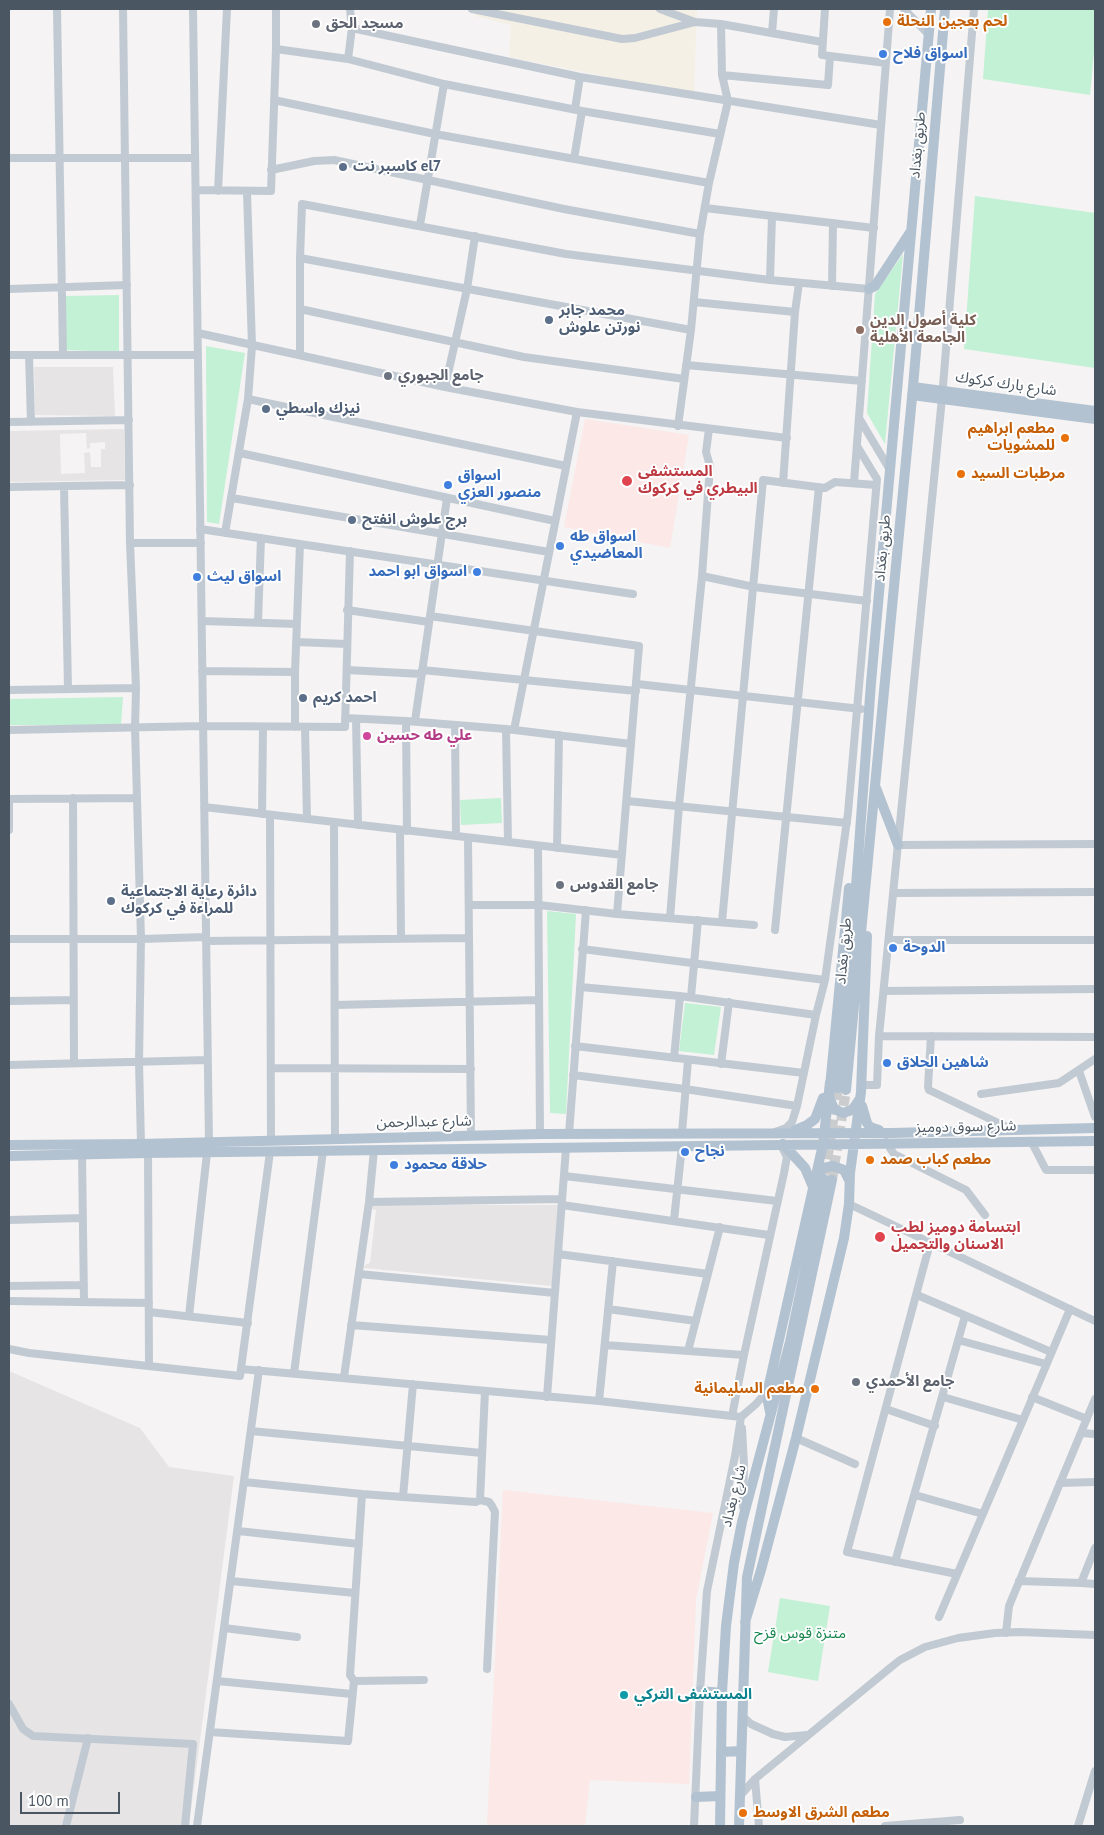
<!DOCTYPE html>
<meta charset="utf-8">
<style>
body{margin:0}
#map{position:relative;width:1104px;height:1835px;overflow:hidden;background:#f5f3f3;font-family:"PT Sans",sans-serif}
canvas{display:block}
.frame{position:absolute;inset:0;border:10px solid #4a5661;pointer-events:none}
.scale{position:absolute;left:20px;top:1792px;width:100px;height:22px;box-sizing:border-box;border:2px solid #4a5661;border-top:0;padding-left:6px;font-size:15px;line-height:18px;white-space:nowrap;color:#4a5661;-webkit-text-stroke:4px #fff;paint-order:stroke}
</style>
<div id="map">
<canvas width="1104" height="1835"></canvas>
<div class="frame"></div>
<div class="scale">100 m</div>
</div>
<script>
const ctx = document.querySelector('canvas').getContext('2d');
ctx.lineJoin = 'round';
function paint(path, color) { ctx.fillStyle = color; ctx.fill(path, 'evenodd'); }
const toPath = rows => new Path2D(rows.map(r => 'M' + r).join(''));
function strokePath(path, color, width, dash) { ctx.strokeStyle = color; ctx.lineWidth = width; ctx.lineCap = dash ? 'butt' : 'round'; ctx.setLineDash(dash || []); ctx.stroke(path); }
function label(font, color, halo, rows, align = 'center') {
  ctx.font = font + ' "PT Sans","Noto Sans Arabic",sans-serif'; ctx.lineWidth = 4; ctx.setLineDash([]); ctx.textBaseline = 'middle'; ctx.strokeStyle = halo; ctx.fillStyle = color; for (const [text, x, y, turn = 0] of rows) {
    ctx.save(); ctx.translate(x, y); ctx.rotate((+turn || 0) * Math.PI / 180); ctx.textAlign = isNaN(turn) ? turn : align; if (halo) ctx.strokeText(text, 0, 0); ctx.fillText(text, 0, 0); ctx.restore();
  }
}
paint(toPath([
 [34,367,113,367,115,416,35,415],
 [124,429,125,480,9,482,9,431],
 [86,433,87,449,90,448,90,443,105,442,105,449,101,449,101,467,91,467,90,452,84,453,85,473,61,474,60,434],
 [372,1205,558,1205,552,1286,364,1268,365,1265,370,1263,376,1210,372,1209],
 [9,1371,140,1428,169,1467,234,1476,189,1826,9,1826]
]), '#e6e4e5');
paint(toPath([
 [585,419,689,435,670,548,564,527],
 [503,1490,713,1513,696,1599,689,1784,590,1780,585,1826,487,1826]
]), '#fce8e6');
paint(toPath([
 [988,9,1095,9,1095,41,1090,95,983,79],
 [975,196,1095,213,1095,368,964,349],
 [903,254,885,444,867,413,875,294],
 [119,295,119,352,66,350,66,296],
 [206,346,245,353,219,524,207,522],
 [123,697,121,725,10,725,9,699],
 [501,798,502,823,461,825,460,800],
 [547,911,576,914,566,1114,550,1113],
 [685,1003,721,1007,714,1055,679,1051],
 [780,1598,830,1606,818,1681,768,1672]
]), '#c3f1d5');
paint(toPath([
 [476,9,697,9,694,94,509,57,511,25,475,16]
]), '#f5f0e5');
strokePath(toPath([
 [825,1174,838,1088],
 [832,1180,846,1090]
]), '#caccce', 10, [10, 5]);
strokePath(toPath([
 [57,9,63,354],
 [123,9,130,543,136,688,135,728,141,939,139,1062,141,1144],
 [193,9,209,1142],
 [472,9,622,39,635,38,695,22,721,24,822,42],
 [660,9,695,22],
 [825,9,822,55,886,63],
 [904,9,929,35],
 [352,28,580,77,881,125],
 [772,33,774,9],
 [276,49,276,9],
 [348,59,352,28,350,9],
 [722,75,828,85,830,56],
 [274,100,435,134,709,183,728,101,722,75,721,24],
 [575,109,580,77],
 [9,158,195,158],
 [574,159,582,111],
 [271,170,314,161,334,160,564,209,700,234],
 [196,190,271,191,276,49,348,59,444,84,582,111,720,134],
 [218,191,227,9],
 [705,208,874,228],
 [420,225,444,84],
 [300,258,691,330],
 [770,280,772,216],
 [832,286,833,223],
 [9,289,127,285],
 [694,302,795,312],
 [300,309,524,357,684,379],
 [198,333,445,387,577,412,787,438],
 [9,355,198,355],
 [29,355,31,422],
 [300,355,300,258,302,204,566,254,770,280,869,289],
 [686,365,862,381],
 [445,387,467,289,475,236],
 [248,399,566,466],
 [859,418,890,470],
 [9,422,129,420],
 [678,426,691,330,700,234,709,183],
 [240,453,555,521],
 [783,483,795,312,799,283],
 [854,483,890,9],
 [64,486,68,689],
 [9,487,130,485],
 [232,498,549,552],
 [200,529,633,594],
 [225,533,248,399,252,346,247,192],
 [130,543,201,543],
 [702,576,754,587,867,601],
 [347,610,429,622],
 [430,616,639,646,617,914],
 [202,621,297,624],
 [258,622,261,538],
 [296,642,347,644],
 [347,670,422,674],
 [422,670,636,691],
 [202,671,295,672],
 [637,684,861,709],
 [9,690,136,688],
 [345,718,406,721,506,729,631,744],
 [356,719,358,825],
 [406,721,407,831],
 [415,721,447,498],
 [455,725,456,836],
 [295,727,295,672,300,544],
 [305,727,307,819],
 [506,729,508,842],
 [9,730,203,726,345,727,350,551],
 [514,730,577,412],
 [73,798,74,1063],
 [9,799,137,798],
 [627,801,847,823],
 [204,807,622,855],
 [262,814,263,727],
 [270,815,271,1140],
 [334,822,335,1138],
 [9,830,9,799],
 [400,830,401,938],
 [468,838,471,1136],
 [898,845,1095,844],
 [538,846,540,1134],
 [557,848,559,735],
 [893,893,1095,892],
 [469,905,539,905,617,914,754,925],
 [670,918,679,806,702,576,710,466,706,452,709,429],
 [722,922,763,480,825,488,835,482,876,485],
 [775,930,819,487],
 [9,939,141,939,206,937],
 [889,940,1095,940],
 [206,941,469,938],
 [582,949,825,980],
 [580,987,680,996,816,1015],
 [884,991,1095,989],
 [691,997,698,920],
 [9,1001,74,1000],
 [335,1005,539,1000],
 [879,1036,1095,1037],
 [931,1036,928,1087,929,1090,1011,1129],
 [575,1046,804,1073],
 [674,1058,680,996],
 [721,1064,729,1002],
 [9,1065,208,1060],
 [271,1068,471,1069],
 [1079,1071,1095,1117],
 [573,1075,685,1089,797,1106],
 [861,1085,877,1085,879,1036,942,398,974,9],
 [981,1094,1059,1083,1095,1059],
 [775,1132,786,1128,792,1122,797,1106,816,1015,825,980,848,813,877,479,857,446],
 [682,1133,688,1060],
 [569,1134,586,910],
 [1031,1141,1046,1170,1095,1170],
 [886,1142,894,1154,966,1190,985,1215],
 [148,1153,149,1365],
 [82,1155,84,1302],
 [564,1176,777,1201],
 [369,1202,562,1199],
 [849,1204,1095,1321],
 [562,1205,769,1235],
 [9,1220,83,1218],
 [674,1220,682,1146],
 [930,1243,847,1552,957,1574],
 [558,1254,708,1274],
 [359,1274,555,1293],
 [9,1286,84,1285],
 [917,1295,1051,1352],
 [9,1301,149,1303],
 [608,1309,696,1321],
 [149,1312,248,1323],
 [189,1316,207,1153],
 [351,1325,551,1340],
 [958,1340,1046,1364],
 [605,1345,744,1355],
 [9,1349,29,1353,240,1376,270,1152],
 [688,1351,720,1227],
 [241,1369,599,1401,741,1417,756,1404,768,1390],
 [294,1373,323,1151],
 [344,1377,369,1202,374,1150],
 [547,1397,566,1148],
 [1032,1397,1087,1419],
 [599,1401,613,1261],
 [886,1409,935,1426],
 [732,1416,744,1355,784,1173,787,1157,782,1147],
 [1023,1420,1070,1309],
 [742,1428,744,1465,743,1507],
 [251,1431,482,1453],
 [1081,1433,1095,1434],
 [796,1438,855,1464],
 [244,1482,362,1494,350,1675,354,1681,424,1680],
 [1060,1483,1095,1482],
 [362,1494,403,1497,413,1384],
 [915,1495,983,1514],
 [403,1497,476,1502,480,1500,489,1502,492,1506,495,1512,487,1669],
 [480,1500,485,1391],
 [238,1531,359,1544],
 [1095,1548,1081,1583,1095,1584],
 [895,1562,965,1316],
 [231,1581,355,1593],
 [1019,1581,1081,1583],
 [939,1617,1023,1420,943,1397],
 [224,1628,297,1637],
 [1006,1633,1009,1606,1095,1399],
 [217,1681,352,1694],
 [9,1704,23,1729,33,1736,193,1744,185,1826],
 [742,1716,751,1724,773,1734,785,1737,807,1735],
 [210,1732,348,1741,354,1681],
 [755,1779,759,1826],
 [739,1797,755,1779,890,1668,900,1660,925,1647,958,1638,995,1633,1020,1632,1095,1635],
 [66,1826,88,1738],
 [197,1826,259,1370],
 [694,1826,700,1691,707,1591,735,1456,741,1417],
 [885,1826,960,1820],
 [1078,1826,1095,1771]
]), '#c1cad2', 8);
strokePath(toPath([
 [869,289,875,286,911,231],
 [913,387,1095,411],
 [912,395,1095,419],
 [876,788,898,845],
 [849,888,829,1097,834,1109,843,1113,852,1110,859,1100],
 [838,1088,855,900,871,683,931,9],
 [846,1090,913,387,945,9],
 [862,1106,867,1123,870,1127,879,1130],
 [795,1130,807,1125,815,1119,823,1098],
 [783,1144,805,1168,813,1187],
 [9,1145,141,1144,540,1134,892,1133,1095,1128],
 [9,1156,148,1153,1095,1141],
 [817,1175,823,1168,833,1166,844,1170,849,1180],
 [770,1412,768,1402,768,1389,823,1144,830,1082],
 [745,1622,761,1570,796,1438,844,1238,849,1204,850,1173,861,1092,867,936],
 [700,1691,722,1693],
 [721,1752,741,1751],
 [696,1797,720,1796],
 [720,1826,722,1693,726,1626,734,1563,742,1522,790,1342,824,1179],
 [739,1826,747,1577,832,1180]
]), '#b3c2d1', 10);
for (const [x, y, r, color] of [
 [887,22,5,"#e8710a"],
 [316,24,5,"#6b7280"],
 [883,54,5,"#3f7fe0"],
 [343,167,5,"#5c6f8a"],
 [549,320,5,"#5c6f8a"],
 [860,330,5,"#8d6e63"],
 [388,376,5,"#6b7280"],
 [266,409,5,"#5c6f8a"],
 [1065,438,5,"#e8710a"],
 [961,474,5,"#e8710a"],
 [627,481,6,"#e0444e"],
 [448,485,5,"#3f7fe0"],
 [352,520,5,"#5c6f8a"],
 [560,546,5,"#3f7fe0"],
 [477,572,5,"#3f7fe0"],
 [197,577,5,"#3f7fe0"],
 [303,698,5,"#5c6f8a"],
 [367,736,5,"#d1479c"],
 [560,885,5,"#6b7280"],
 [111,901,5,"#5c6f8a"],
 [893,948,5,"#3f7fe0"],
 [887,1063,5,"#3f7fe0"],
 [685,1152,5,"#3f7fe0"],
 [870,1160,5,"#e8710a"],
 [394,1165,5,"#3f7fe0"],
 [880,1237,6,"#e0444e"],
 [856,1382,5,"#6b7280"],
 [815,1389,5,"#e8710a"],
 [624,1695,5,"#0f9aa8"],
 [743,1813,5,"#e8710a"]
]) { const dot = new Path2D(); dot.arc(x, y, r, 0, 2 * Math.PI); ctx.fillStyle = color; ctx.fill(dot); strokePath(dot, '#fff', 2); }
label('bold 15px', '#c56008', '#fff', [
 ["لحم بعجين النحلة",897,22],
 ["مطعم ابراهيم",1055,429,"right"],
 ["للمشويات",1055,446,"right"],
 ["مرطبات السيد",971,474],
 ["مطعم كباب صمد",880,1160],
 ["مطعم السليمانية",805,1389,"right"],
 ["مطعم الشرق الاوسط",753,1813]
], 'left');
label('bold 15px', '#5b616d', '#fff', [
 ["مسجد الحق",326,24],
 ["جامع الجبوري",398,376],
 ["جامع القدوس",570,885],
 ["جامع الأحمدي",866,1382]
], 'left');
label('bold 15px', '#366cbe', '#fff', [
 ["اسواق فلاح",893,54],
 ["اسواق",458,476],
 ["منصور العزي",458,493],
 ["اسواق طه",570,537],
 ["المعاضيدي",570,554],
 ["اسواق ابو احمد",467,572,"right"],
 ["اسواق ليث",207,577],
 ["الدوحة",903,948],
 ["شاهين الحلاق",897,1063],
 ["نجاح",695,1152],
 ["حلاقة محمود",404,1165]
], 'left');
label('15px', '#4a5661', '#fff', [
 ["طريق بغداد",918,145,-85],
 ["شارع بارك كركوك",1006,384,8],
 ["طريق بغداد",883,548,-85],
 ["طريق بغداد",844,951,-85],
 ["شارع عبدالرحمن",424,1122,-1],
 ["شارع سوق دوميز",966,1127,-1],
 ["شارع بغداد",734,1496,-76]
]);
label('bold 15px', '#4e5e75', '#fff', [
 ["كاسبر نت el7",353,167],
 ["محمد جابر",559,311],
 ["نورتن علوش",559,328],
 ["نيزك واسطي",276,409],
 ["برج علوش انفتح",362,520],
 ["احمد كريم",313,698],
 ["دائرة رعاية الاجتماعية",121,892],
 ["للمراءة في كركوك",121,909]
], 'left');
label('bold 15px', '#785e54', '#fff', [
 ["كلية أصول الدين",870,321],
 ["الجامعة الأهلية",870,338]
], 'left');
label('bold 15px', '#be3a42', '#fff', [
 ["المستشفى",638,472],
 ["البيطري في كركوك",638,489],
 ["ابتسامة دوميز لطب",891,1228],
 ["الاسنان والتجميل",891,1245]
], 'left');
label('bold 15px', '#b23c85', '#fff', [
 ["علي طه حسين",377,736]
], 'left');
label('15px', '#17864f', '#fff', [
 ["متنزة قوس قزح",800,1634]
]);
label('bold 15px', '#0d838f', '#fff', [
 ["المستشفى التركي",634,1695]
], 'left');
</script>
